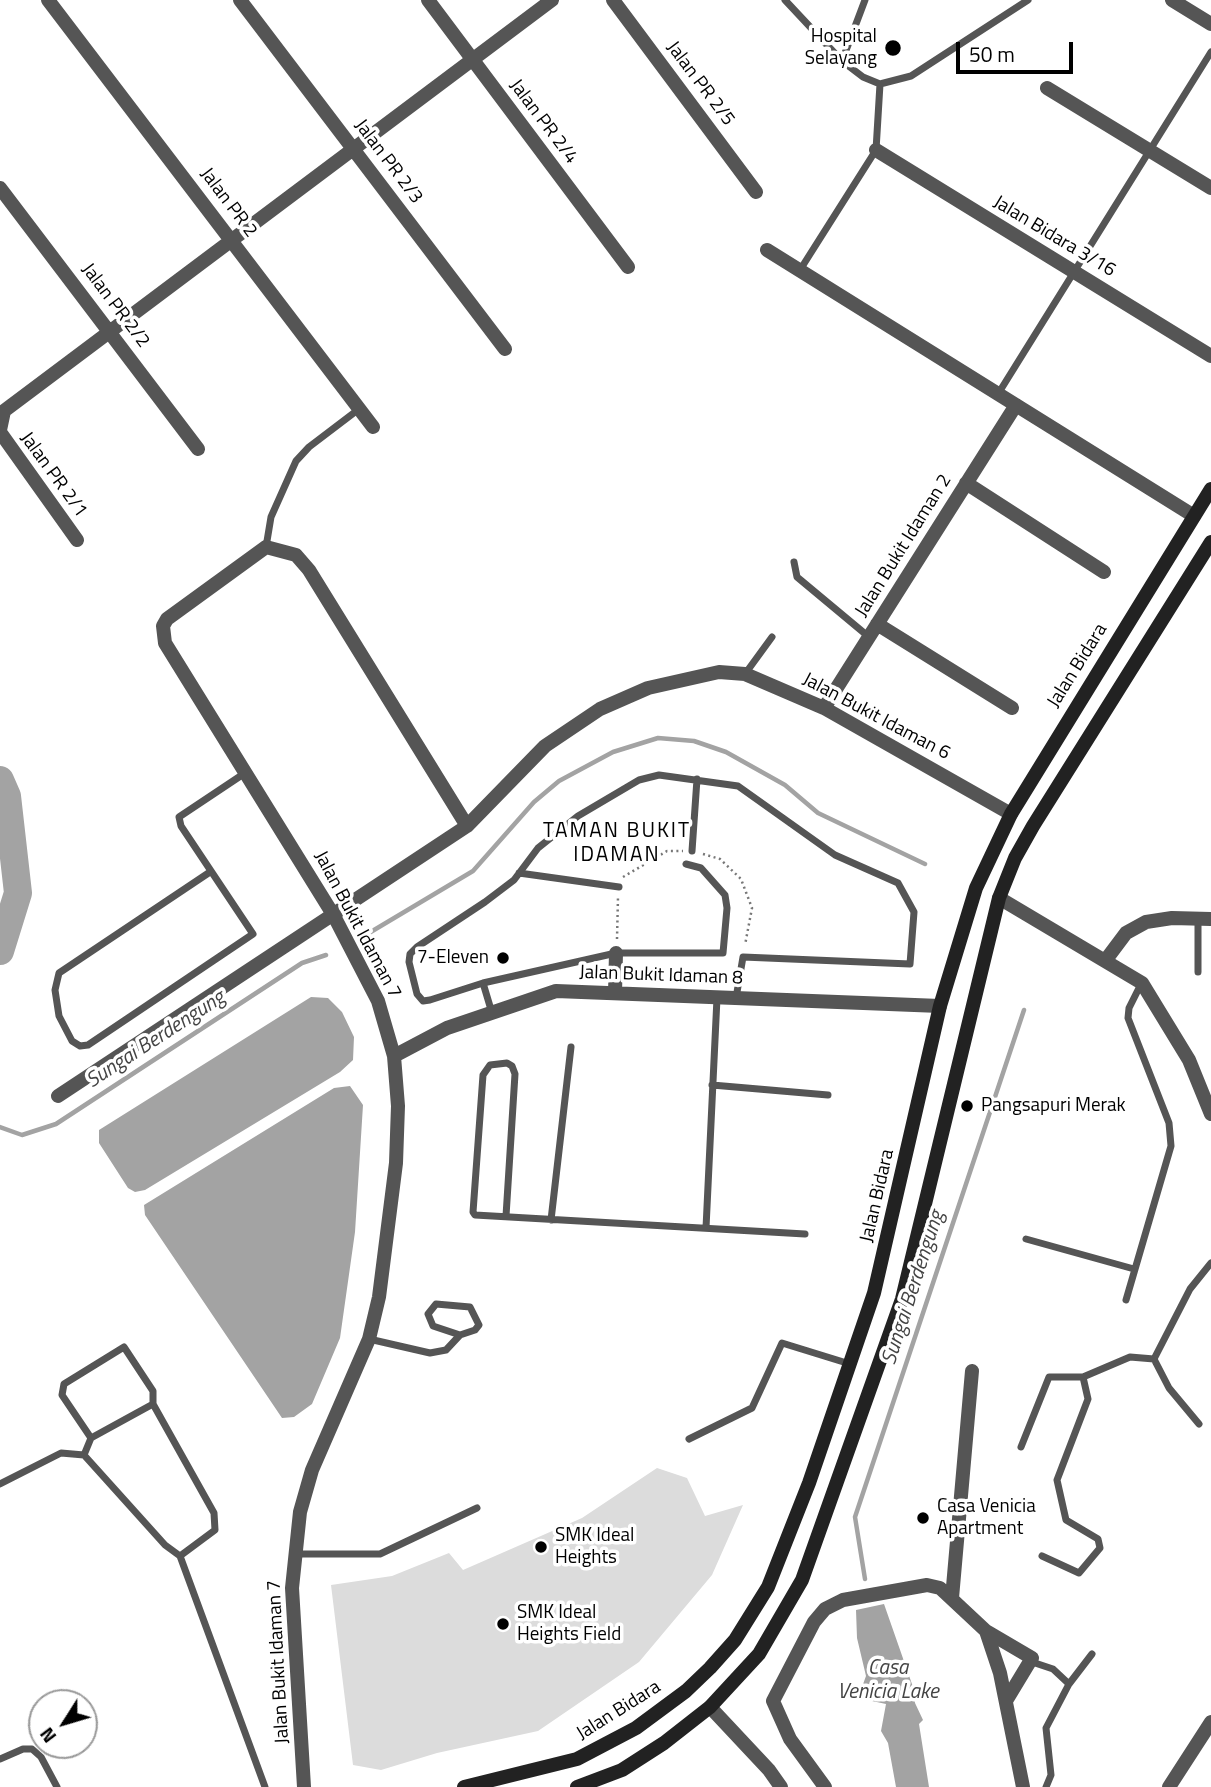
<!DOCTYPE html>
<style>
body{margin:0}
#map{position:relative;width:1211px;height:1787px;overflow:hidden;background:#fff;font-family:"Titillium Web",sans-serif}
canvas{display:block}
.north{position:absolute;left:28px;top:1689px;width:70px;height:70px;box-sizing:border-box;background:#fff;border:2px solid #999;border-radius:50%;rotate:233deg;font-size:19px;font-weight:700;line-height:28px;text-align:center;color:#000}
.north::after{content:'';display:block;margin:auto;width:24px;height:32px;background:#000;clip-path:polygon(50% 0,100% 100%,50% 72%,0 100%)}
.scale{position:absolute;left:956px;top:42px;width:117px;height:32px;box-sizing:border-box;border:4px solid #000;border-top:0;padding-left:9px;font-size:21px;line-height:24px;white-space:nowrap;color:#000;-webkit-text-stroke:5px #fff;paint-order:stroke}
</style>
<div id="map">
<canvas width="1211" height="1787"></canvas>
<div class="north">N</div>
<div class="scale">50 m</div>
</div>
<script>
const ctx = document.querySelector('canvas').getContext('2d');
ctx.lineJoin = 'round';
function paint(path, color) { ctx.fillStyle = color; ctx.fill(path, 'evenodd'); }
const toPath = rows => new Path2D(rows.map(r => 'M' + r).join(''));
function strokePath(path, color, width, dash) { ctx.strokeStyle = color; ctx.lineWidth = width; ctx.lineCap = dash ? 'butt' : 'round'; ctx.setLineDash(dash || []); ctx.stroke(path); }
function label(font, color, halo, rows, align = 'center') {
  ctx.font = font + ' "Titillium Web",sans-serif'; ctx.lineWidth = 7; ctx.setLineDash([]); ctx.textBaseline = 'middle'; ctx.strokeStyle = halo; ctx.fillStyle = color; for (const [text, x, y, turn = 0] of rows) {
    ctx.save(); ctx.translate(x, y); ctx.rotate((+turn || 0) * Math.PI / 180); ctx.textAlign = isNaN(turn) ? turn : align; if (halo) ctx.strokeText(text, 0, 0); ctx.fillText(text, 0, 0); ctx.restore();
  }
}
paint(toPath([
 [657,1468,687,1478,705,1516,743,1505,712,1575,639,1662,538,1731,437,1753,381,1770,353,1765,331,1585,392,1576,449,1553,463,1570,582,1518]
]), '#dcdcdc');
paint(toPath([
 [311,997,328,998,342,1012,354,1037,353,1060,340,1072,145,1190,135,1192,128,1188,99,1143,99,1130],
 [350,1086,363,1105,355,1232,340,1338,312,1404,294,1417,282,1418,145,1215,144,1205,334,1088],
 [884,1604,913,1687,915,1703,923,1720,919,1724,929,1787,896,1787,888,1743,881,1731,886,1704,858,1698,866,1676,857,1638,856,1610]
]), '#a3a3a3');
strokePath(toPath([
 [369,933,473,871,534,802,559,781,613,752,658,738,694,741,726,752,785,785,818,813,925,864],
 [0,1127,22,1135,56,1124,302,963,326,955],
 [865,1579,855,1517,1024,1010]
]), '#a3a3a3', 4.5);
strokePath(toPath([
 [0,780,7,796,18,893,0,951]
]), '#a3a3a3', 28);
strokePath(toPath([
 [703,854,720,859,741,879,752,908,745,945],
 [623,877,667,851,683,851],
 [617,939,618,897]
]), '#777', 2.5, [2, 3.5]);
strokePath(toPath([
 [785,0,842,61,863,77,880,84,911,76,1028,0],
 [842,61,865,0],
 [800,270,876,150,880,84],
 [998,394,1211,52],
 [266,547,271,517,296,461,309,447,359,409],
 [794,562,797,577,869,637],
 [745,674,772,637],
 [692,851,697,779],
 [686,864,701,868,725,895,727,908,723,953,616,953,483,983,430,1000,423,1001,417,994,409,962,410,954,417,947,485,902,514,880,538,848,578,816,639,780,659,775,738,786,835,855,898,883,914,912,910,964,743,957,736,998],
 [210,872,59,973,55,990,59,1016,72,1041,80,1046,88,1045,253,934,181,826,179,817,245,773],
 [519,873,619,887],
 [1198,919,1198,972],
 [483,983,492,1013],
 [712,1085,828,1095],
 [506,1216,515,1074,512,1066,507,1063,490,1065,483,1075,473,1212,475,1215,805,1234],
 [551,1220,571,1047],
 [706,1228,717,998],
 [1026,1239,1134,1269],
 [1126,1300,1171,1146,1169,1123,1128,1018,1129,1008,1141,984],
 [369,1339,430,1353,446,1350,460,1335,475,1330,479,1325,470,1307,436,1304,428,1314,433,1326,460,1335],
 [1154,1359,1190,1289,1211,1263],
 [1154,1359,1169,1388,1199,1424],
 [91,1438,153,1404],
 [689,1439,752,1408,782,1343,850,1364],
 [1021,1447,1049,1377,1083,1377,1130,1357,1154,1359],
 [84,1455,91,1438,62,1395,64,1384,124,1347,153,1391,153,1404,214,1513,215,1530,180,1556],
 [0,1484,61,1453,84,1455,165,1545,180,1556,265,1787],
 [296,1554,380,1554,477,1508],
 [1042,1556,1079,1573,1100,1548,1098,1539,1066,1520,1057,1480,1088,1399,1083,1377],
 [1032,1662,1053,1669,1069,1684],
 [0,1759,23,1749,32,1749,41,1757,57,1787],
 [1046,1787,1051,1775,1046,1728,1069,1684,1092,1654]
]), '#555', 7);
strokePath(toPath([
 [48,0,373,427],
 [240,0,505,349],
 [428,0,628,267],
 [613,0,756,192],
 [1172,0,1211,24],
 [1047,88,1211,188],
 [876,150,1211,356],
 [0,188,198,449],
 [767,250,1194,516],
 [0,430,4,411,552,0],
 [0,432,77,540],
 [966,483,1104,572],
 [877,624,1012,708],
 [824,708,1016,405],
 [999,898,1142,983,1189,1060,1211,1114],
 [1105,961,1126,933,1146,922,1172,918,1211,919],
 [615,993,616,953],
 [394,1056,447,1028,556,991,940,1006],
 [58,1096,467,826,545,746,600,709,648,688,719,672,745,674,824,708,1011,814],
 [952,1598,972,1371],
 [986,1631,1000,1673,1023,1787],
 [710,1707,769,1770,781,1787],
 [304,1787,292,1588,300,1512,312,1470,369,1339,379,1297,396,1163,398,1106,394,1056,378,1001,334,916,165,643,163,626,167,619,266,547,296,555,309,570,467,826],
 [825,1787,790,1739,773,1701,814,1622,825,1609,843,1600,927,1585,940,1588,986,1631,1032,1658,1006,1701],
 [1169,1787,1211,1722]
]), '#555', 14);
strokePath(toPath([
 [464,1787,577,1759,636,1728,686,1691,710,1668,735,1640,768,1587,809,1483,874,1293,940,1006,976,888,1011,814,1211,489],
 [577,1787,622,1770,664,1743,710,1707,759,1654,802,1580,902,1299,999,898,1015,858,1033,826,1211,542]
]), '#222', 14);
for (const [x, y, r, color] of [
 [893,48,9,"#000"],
 [503,958,7,"#000"],
 [967,1106,7,"#000"],
 [923,1518,7,"#000"],
 [541,1547,7,"#000"],
 [503,1624,7,"#000"]
]) { const dot = new Path2D(); dot.arc(x, y, r, 0, 2 * Math.PI); ctx.fillStyle = color; ctx.fill(dot); strokePath(dot, '#fff', 2.5); }
label('19px', '#000', '#fff', [
 ["Hospital",877,37,"right"],
 ["Selayang",877,59,"right"],
 ["7-Eleven",489,958,"right"],
 ["Pangsapuri Merak",981,1106],
 ["Casa Venicia",937,1507],
 ["Apartment",937,1529],
 ["SMK Ideal",555,1536],
 ["Heights",555,1558],
 ["SMK Ideal",517,1613],
 ["Heights Field",517,1635]
], 'left');
label('19px', '#000', '#fff', [
 ["Jalan PR 2/5",700,84,53],
 ["Jalan PR 2/4",543,122,53],
 ["Jalan PR 2/3",388,162,53],
 ["Jalan PR 2",228,203,53],
 ["Jalan Bidara 3/16",1054,237,31],
 ["Jalan PR 2/2",115,306,53],
 ["Jalan PR 2/1",53,475,54],
 ["Jalan Bukit Idaman 2",904,546,-58],
 ["Jalan Bidara",1078,666,-58],
 ["Jalan Bukit Idaman 6",876,717,28],
 ["Jalan Bukit Idaman 7",357,925,62],
 ["Jalan Bukit Idaman 8",661,976,2],
 ["Jalan Bidara",878,1196,-77],
 ["Jalan Bukit Idaman 7",279,1662,-93],
 ["Jalan Bidara",619,1711,-32]
]);
ctx.letterSpacing = '2px';
label('21px', '#000', '#fff', [
 ["TAMAN BUKIT",617,832],
 ["IDAMAN",617,856]
]);
ctx.letterSpacing = '0px';
label('italic 21px', '#444', '#fff', [
 ["Sungai Berdengung",156,1040,-33],
 ["Sungai Berdengung",914,1288,-72],
 ["Casa",888,1669],
 ["Venicia Lake",888,1693]
]);
</script>
